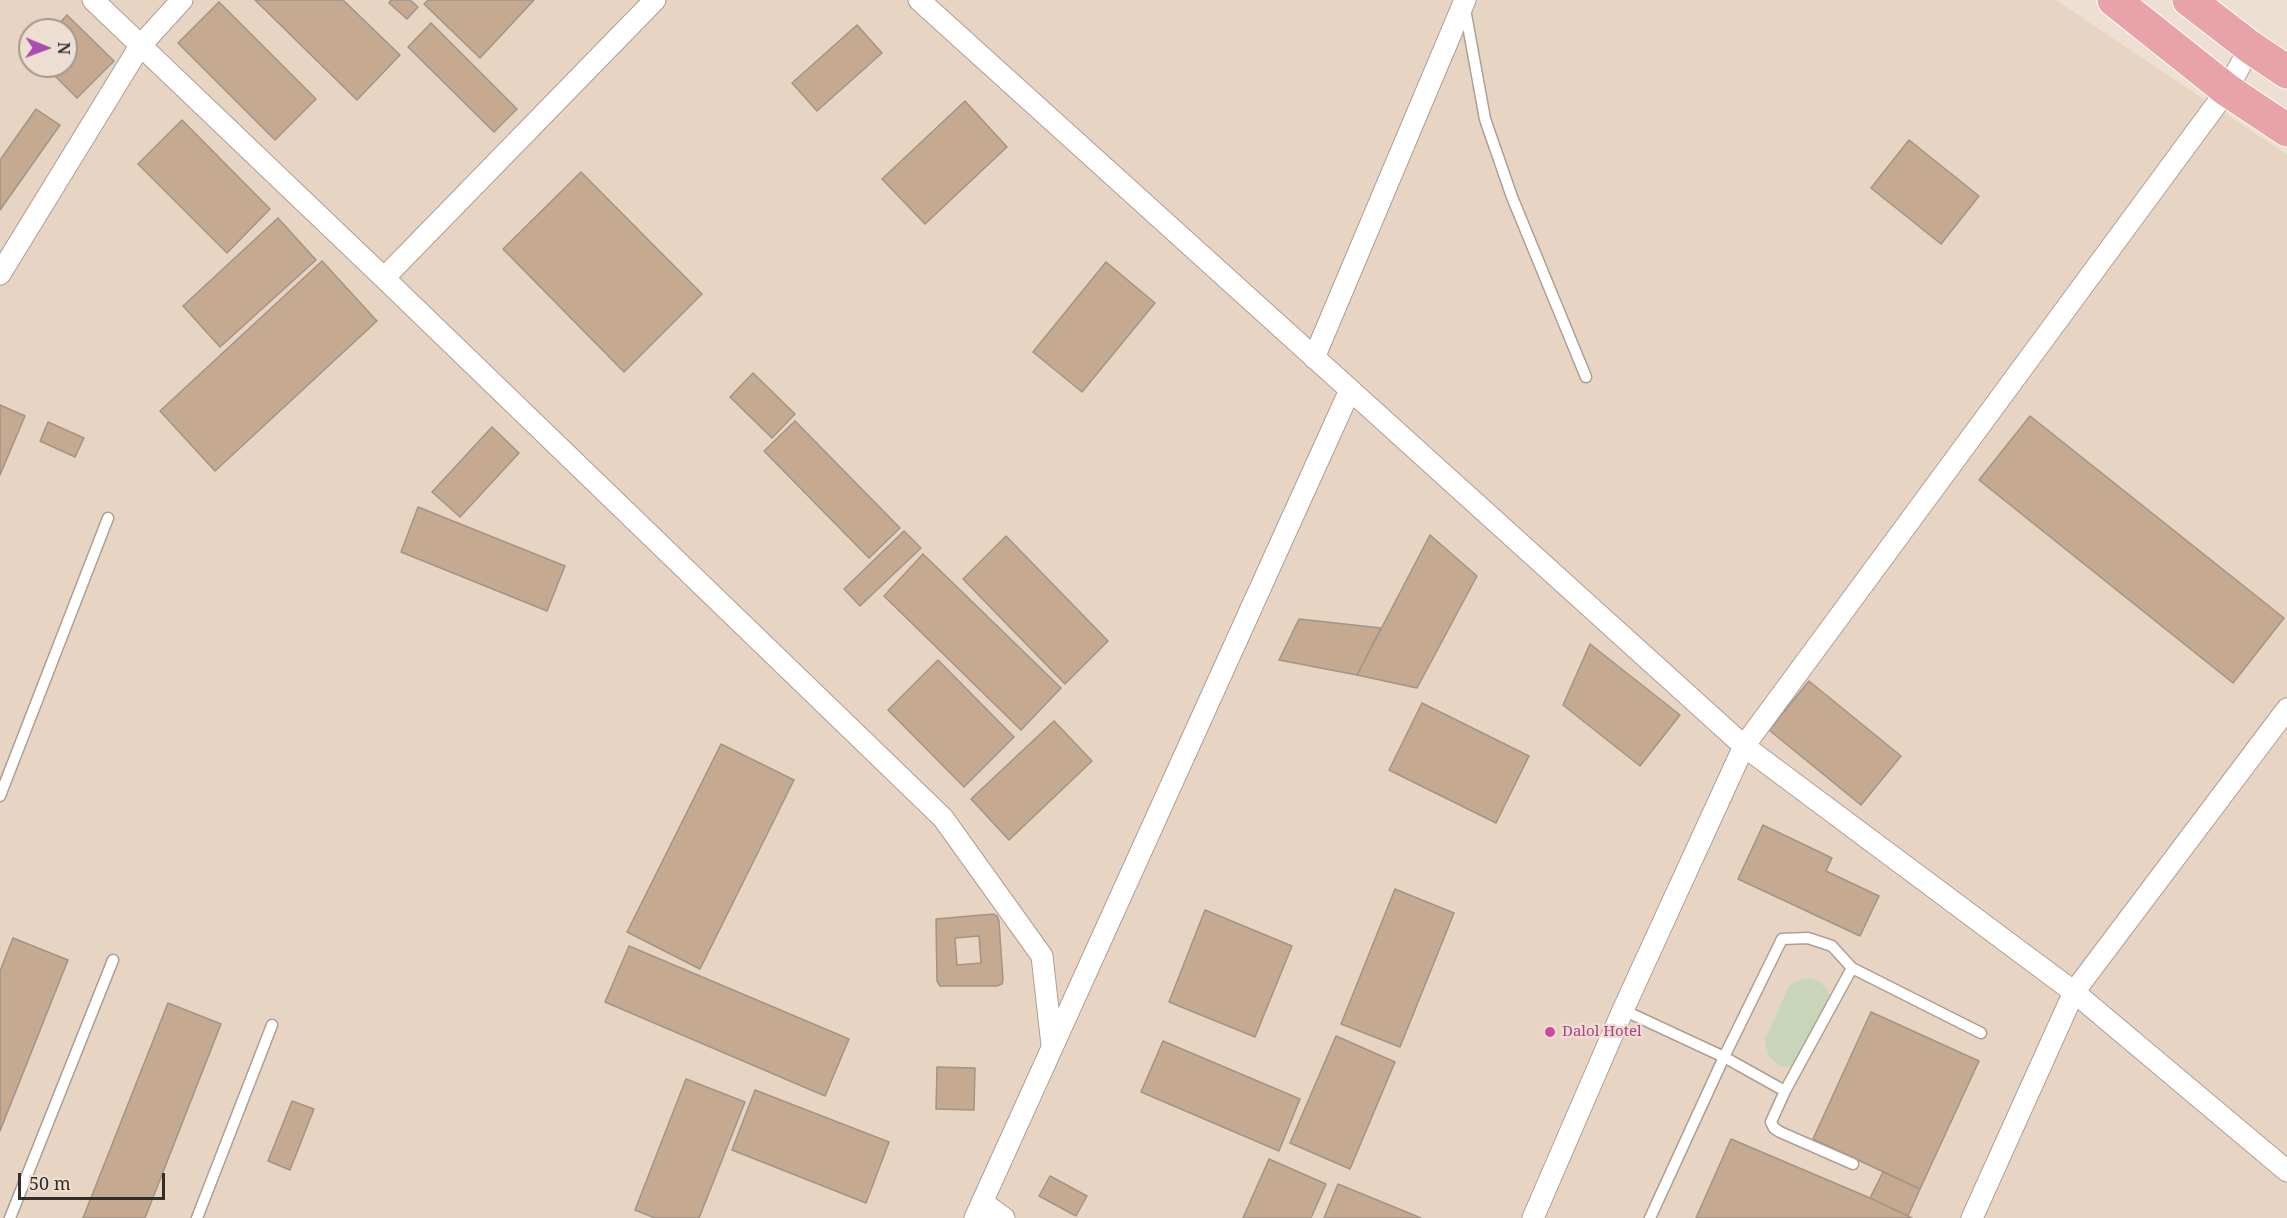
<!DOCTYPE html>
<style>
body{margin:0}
#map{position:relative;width:2287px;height:1218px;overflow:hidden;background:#eedfd3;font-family:"Noto Serif",serif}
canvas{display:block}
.north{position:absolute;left:18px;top:18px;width:60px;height:60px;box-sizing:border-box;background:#eedfd3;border:2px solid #a4988f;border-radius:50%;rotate:91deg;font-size:16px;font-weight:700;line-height:24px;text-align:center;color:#342e29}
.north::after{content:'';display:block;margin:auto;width:21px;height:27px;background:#ac4bb2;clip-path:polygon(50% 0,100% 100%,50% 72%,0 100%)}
.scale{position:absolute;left:18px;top:1173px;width:147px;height:27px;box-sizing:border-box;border:3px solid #342e29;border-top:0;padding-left:8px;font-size:18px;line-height:21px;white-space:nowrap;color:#342e29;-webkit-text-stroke:4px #eedfd3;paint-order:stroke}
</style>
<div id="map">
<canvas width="2287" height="1218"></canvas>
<div class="north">N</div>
<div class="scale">50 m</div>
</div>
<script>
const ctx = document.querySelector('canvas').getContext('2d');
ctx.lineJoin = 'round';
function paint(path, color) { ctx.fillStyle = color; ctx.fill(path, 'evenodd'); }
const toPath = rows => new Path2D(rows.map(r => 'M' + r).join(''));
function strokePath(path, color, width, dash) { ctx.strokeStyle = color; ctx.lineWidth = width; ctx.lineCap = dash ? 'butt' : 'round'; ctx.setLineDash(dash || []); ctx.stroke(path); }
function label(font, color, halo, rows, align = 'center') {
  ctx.font = font + ' "Noto Serif",serif'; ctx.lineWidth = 4.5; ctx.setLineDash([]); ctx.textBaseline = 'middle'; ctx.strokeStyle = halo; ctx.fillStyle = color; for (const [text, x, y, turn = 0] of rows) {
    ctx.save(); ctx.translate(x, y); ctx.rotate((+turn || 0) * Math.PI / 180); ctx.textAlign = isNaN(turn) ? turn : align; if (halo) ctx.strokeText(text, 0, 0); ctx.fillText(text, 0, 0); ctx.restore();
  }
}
paint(toPath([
 [0,0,2056,0,2287,155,2287,1218,0,1218],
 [30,30,66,30,66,66,30,66]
]), '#e8d4c2');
paint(toPath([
 [1809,978,1817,980,1828,990,1832,1004,1809,1058,1796,1067,1780,1066,1768,1055,1765,1040,1789,986,1802,979]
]), '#c9d5b9');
const building = toPath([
 [255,0,343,0,400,55,357,100,255,0],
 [391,0,410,0,418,7,407,19,389,3,391,0],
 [428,0,534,0,480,58,424,4,428,0],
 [219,2,316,99,275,140,178,43,219,2],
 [67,15,114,61,77,98,45,66,66,66,66,30,53,30,67,15],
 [431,23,517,109,494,132,408,47,431,23],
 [857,25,882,53,817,111,792,83,857,25],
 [965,101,1007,147,925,224,882,179,965,101],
 [36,109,60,125,0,210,0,160,36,109],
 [182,120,270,209,227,253,138,164,182,120],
 [1909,140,1979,196,1941,244,1871,188,1909,140],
 [581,172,702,294,624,372,503,249,581,172],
 [278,218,316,260,220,347,183,306,278,218],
 [322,261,377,321,215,471,160,411,322,261],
 [1106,262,1155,303,1082,392,1033,352,1106,262],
 [753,373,795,414,772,438,730,397,753,373],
 [0,405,25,416,0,475,0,405],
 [2030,416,2284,618,2233,683,1979,480,2030,416],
 [795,421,900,528,869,558,764,451,795,421],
 [48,422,84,438,75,457,40,441,48,422],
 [492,427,519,453,460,517,432,492,492,427],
 [418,507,565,566,547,611,401,552,418,507],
 [904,531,921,548,860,606,844,589,904,531],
 [1430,535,1477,576,1417,688,1357,675,1430,535],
 [1006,536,1108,641,1065,684,963,579,1006,536],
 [923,554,1061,688,1021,730,884,596,923,554],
 [1299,619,1381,628,1357,675,1279,660,1299,619],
 [1590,644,1680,715,1640,766,1563,705,1590,644],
 [938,660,1014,737,964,787,888,710,938,660],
 [1809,681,1901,756,1861,805,1769,730,1809,681],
 [1422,703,1529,756,1496,823,1389,770,1422,703],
 [1054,721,1092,761,1009,840,971,799,1054,721],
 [721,744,794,780,700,969,627,932,721,744],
 [1763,825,1832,858,1826,871,1879,896,1860,936,1738,879,1763,825],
 [1395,889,1454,913,1400,1047,1341,1024,1395,889],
 [1205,910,1292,946,1255,1037,1169,1002,1205,910],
 [993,914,997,916,999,921,1003,980,1002,984,996,986,940,986,937,981,936,919,993,914],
 [979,936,981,963,957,965,955,938,979,936],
 [13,938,68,960,0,1131,0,971,13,938],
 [629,946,849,1039,825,1096,605,1002,629,946],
 [168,1003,221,1024,145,1218,83,1218,168,1003],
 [1871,1012,1979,1061,1920,1189,1813,1139,1871,1012],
 [1336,1036,1395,1062,1350,1169,1290,1143,1336,1036],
 [1163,1041,1300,1099,1279,1151,1141,1092,1163,1041],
 [937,1067,975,1068,974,1110,936,1109,937,1067],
 [686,1079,745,1102,699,1218,655,1218,635,1210,686,1079],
 [755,1090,889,1142,866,1203,732,1150,755,1090],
 [292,1101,314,1109,290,1170,268,1161,292,1101],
 [1731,1139,1870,1198,1912,1218,1696,1218,1731,1139],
 [1269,1159,1326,1184,1311,1218,1243,1218,1269,1159],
 [1883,1172,1920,1189,1908,1216,1870,1198,1883,1172],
 [1050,1176,1087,1196,1076,1216,1039,1196,1050,1176],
 [1338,1184,1421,1218,1324,1218,1338,1184]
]);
paint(building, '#c5a990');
strokePath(building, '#a19488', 1.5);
const service = toPath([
 [1465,9,1485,119,1512,197,1586,377],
 [0,796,108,518],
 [1852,968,1785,1091,1771,1122,1774,1128,1780,1132,1853,1164],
 [1623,1010,1724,1057,1785,1091],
 [10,1218,113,960],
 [197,1218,272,1025],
 [1650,1218,1724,1057,1782,939,1808,938,1832,946,1852,968,1981,1033]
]);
const minor = toPath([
 [93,0,384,278,943,818,1042,956,1052,1045],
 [919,0,1744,746,2074,992,2287,1171],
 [0,274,140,46,182,0],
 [384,278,655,0],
 [1314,358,1465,0],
 [982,1202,1004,1218],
 [975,1218,1350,390],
 [1533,1218,1623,1010,1744,746,2227,90,2250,47],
 [1972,1218,2074,992,2287,709]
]);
const trunk = toPath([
 [2114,0,2227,90,2287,130],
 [2189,0,2250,47,2287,72]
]);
strokePath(service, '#ad9f94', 13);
strokePath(minor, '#ad9f94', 23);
strokePath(trunk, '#fff', 35);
strokePath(service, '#fff', 10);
strokePath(minor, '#fff', 21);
strokePath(trunk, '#e7a3a7', 33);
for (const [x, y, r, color] of [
 [1550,1032,6,"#d1479c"]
]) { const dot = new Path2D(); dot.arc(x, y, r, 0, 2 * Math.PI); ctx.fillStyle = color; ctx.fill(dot); strokePath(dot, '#eedfd3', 2); }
label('15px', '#b23c85', '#eedfd3', [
 ["Dalol Hotel",1562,1032]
], 'left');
</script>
